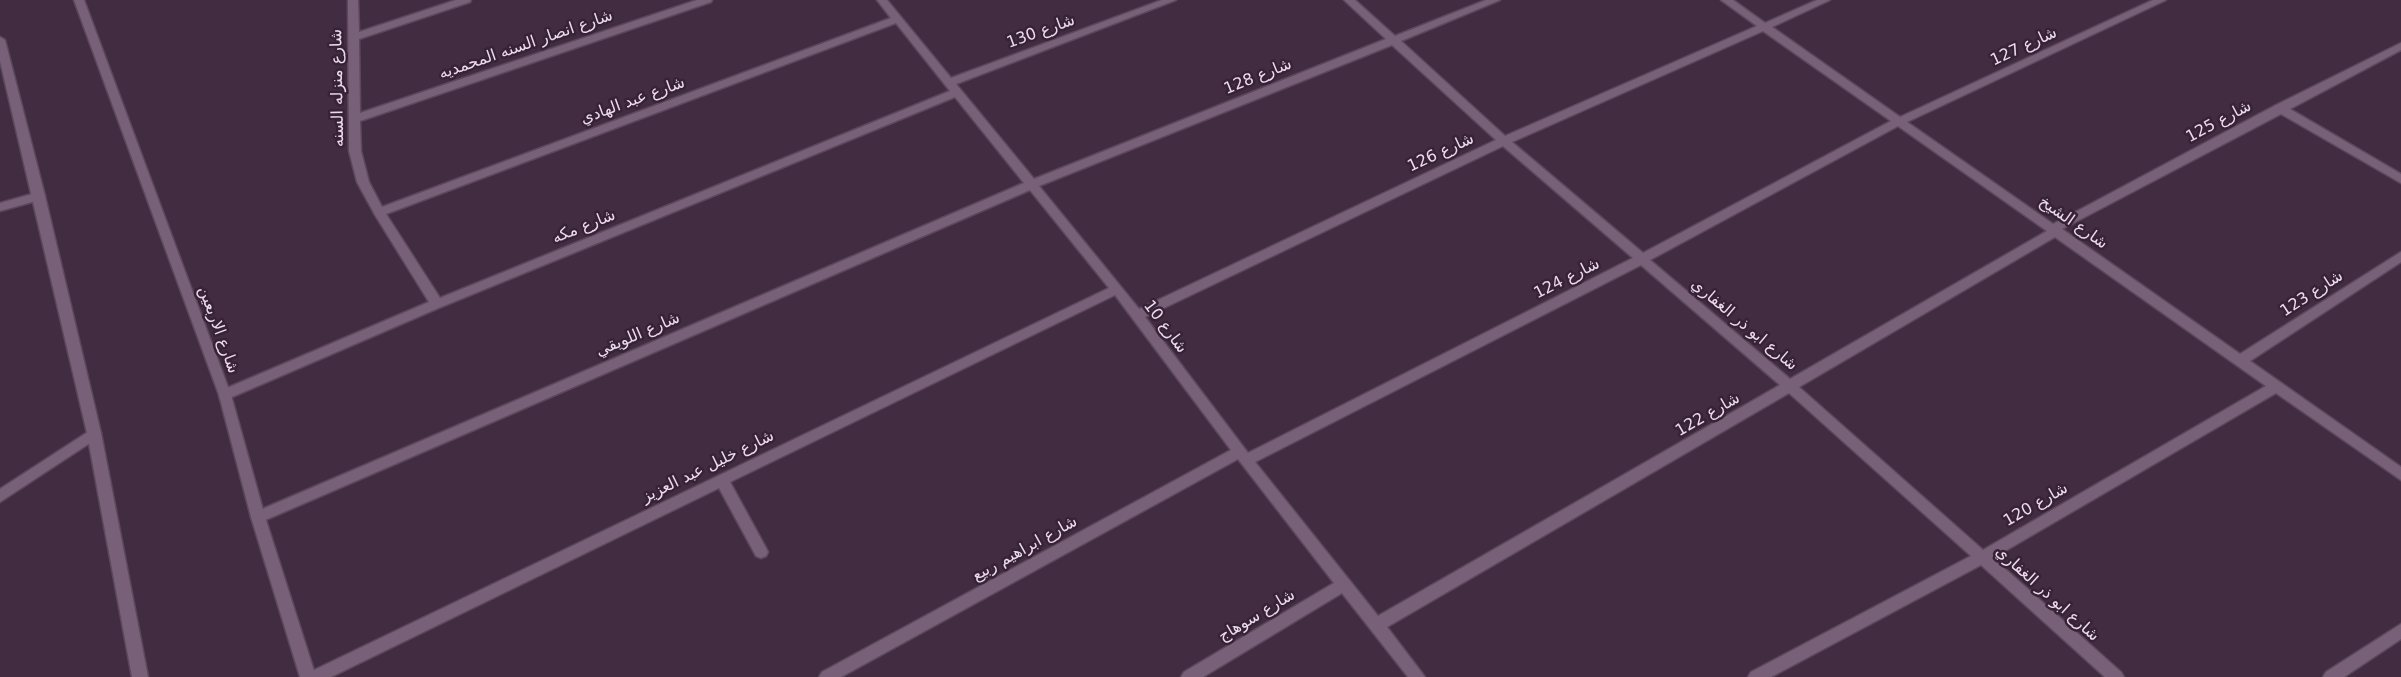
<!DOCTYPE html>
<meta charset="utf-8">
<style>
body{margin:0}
canvas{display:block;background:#422c42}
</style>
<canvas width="2401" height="677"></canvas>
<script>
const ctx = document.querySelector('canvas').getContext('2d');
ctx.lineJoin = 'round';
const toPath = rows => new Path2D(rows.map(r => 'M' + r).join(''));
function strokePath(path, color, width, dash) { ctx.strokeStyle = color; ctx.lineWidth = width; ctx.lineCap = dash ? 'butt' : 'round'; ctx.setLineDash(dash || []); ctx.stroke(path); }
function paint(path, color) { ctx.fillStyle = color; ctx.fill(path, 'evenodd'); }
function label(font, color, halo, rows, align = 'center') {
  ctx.font = font + ' "DejaVu Sans","Noto Naskh Arabic",sans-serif'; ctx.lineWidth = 5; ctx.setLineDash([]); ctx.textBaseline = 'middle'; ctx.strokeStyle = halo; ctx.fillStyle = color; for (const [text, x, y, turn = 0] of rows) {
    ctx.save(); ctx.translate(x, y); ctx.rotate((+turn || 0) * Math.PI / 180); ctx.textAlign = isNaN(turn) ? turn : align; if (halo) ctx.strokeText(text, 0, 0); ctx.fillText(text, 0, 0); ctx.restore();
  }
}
const minor = toPath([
 [348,0,358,0,359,32,456,0,471,0,470,2,359,39,360,113,697,0,712,0,711,2,360,121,361,151,369,182,382,207,891,18,877,0,887,0,951,78,1162,0,1176,0,956,84,1034,179,1386,39,1344,0,1355,0,1395,36,1486,0,1500,0,1401,41,1505,136,1757,26,1721,0,1733,0,1765,23,1817,0,1830,0,1772,27,1900,117,2153,0,2166,0,1907,122,2053,224,2276,105,2401,43,2401,50,2290,109,2401,174,2401,183,2281,114,2062,229,2240,354,2401,252,2401,262,2250,361,2401,467,2401,480,2276,393,1993,558,2121,672,2124,677,2105,677,1981,565,1771,677,1748,677,1751,672,1971,556,1789,393,1387,627,1425,677,1408,677,1342,593,1203,677,1181,677,1184,672,1334,583,1238,459,841,677,819,677,822,672,1231,450,1115,295,730,482,766,548,768,552,766,556,761,558,756,556,719,488,331,677,307,677,310,672,1109,288,1030,190,263,521,258,523,253,521,251,517,253,513,1024,183,955,97,441,307,225,400,220,399,219,395,220,391,429,302,375,215,357,182,349,151,348,0],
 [896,23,950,91,440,298,386,214,896,23],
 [1763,31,1891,121,1643,253,1512,142,1763,31],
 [1392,45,1496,140,1139,309,1039,186,1392,45],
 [1898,126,2047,231,1790,379,1650,260,1898,126],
 [1503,146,1633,258,1248,453,1145,317,1503,146],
 [2055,237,2266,386,1983,550,1799,387,2055,237],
 [1641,265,1780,385,1378,616,1255,462,1641,265],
 [39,192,43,193,45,196,43,199,0,211,0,203,39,192],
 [94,428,99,429,101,433,99,437,0,502,0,489,94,428],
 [2401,624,2401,639,2344,677,2323,677,2326,672,2401,624]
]);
const tertiary = toPath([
 [74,0,84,0,231,395,265,517,316,677,300,677,251,517,219,395,74,0],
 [0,37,5,40,45,196,101,433,148,677,132,677,87,433,0,61,0,37]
]);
strokePath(minor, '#5b485b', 3);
strokePath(tertiary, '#5b485b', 3);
paint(minor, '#796079');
paint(tertiary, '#796079');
label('16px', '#ebdceb', '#372238', [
 ["شارع 130",1041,32,-20],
 ["شارع انصار السنه المحمديه",526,45,-19],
 ["شارع 127",2024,47,-25],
 ["شارع 128",1258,77,-22],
 ["شارع منزله السنه",338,88,-91],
 ["شارع عبد الهادي",633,101,-20],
 ["شارع 125",2219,122,-28],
 ["شارع 126",1441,153,-25],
 ["شارع الشيخ",2073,223,35],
 ["شارع مكه",584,227,-22],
 ["شارع 124",1567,279,-27],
 ["شارع 123",2312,294,-33],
 ["شارع ابو ذر الغفاري",1744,325,40],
 ["شارع 10",1165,327,53],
 ["شارع الاربعين",218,330,70],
 ["شارع اللويقي",638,335,-23],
 ["شارع 122",1708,415,-30],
 ["شارع خليل عبد العزيز",708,467,-26],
 ["شارع 120",2036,505,-30],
 ["شارع ابراهيم ربيع",1025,549,-29],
 ["شارع ابو ذر الغفاري",2047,594,42],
 ["شارع سوهاج",1257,616,-31]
]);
</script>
